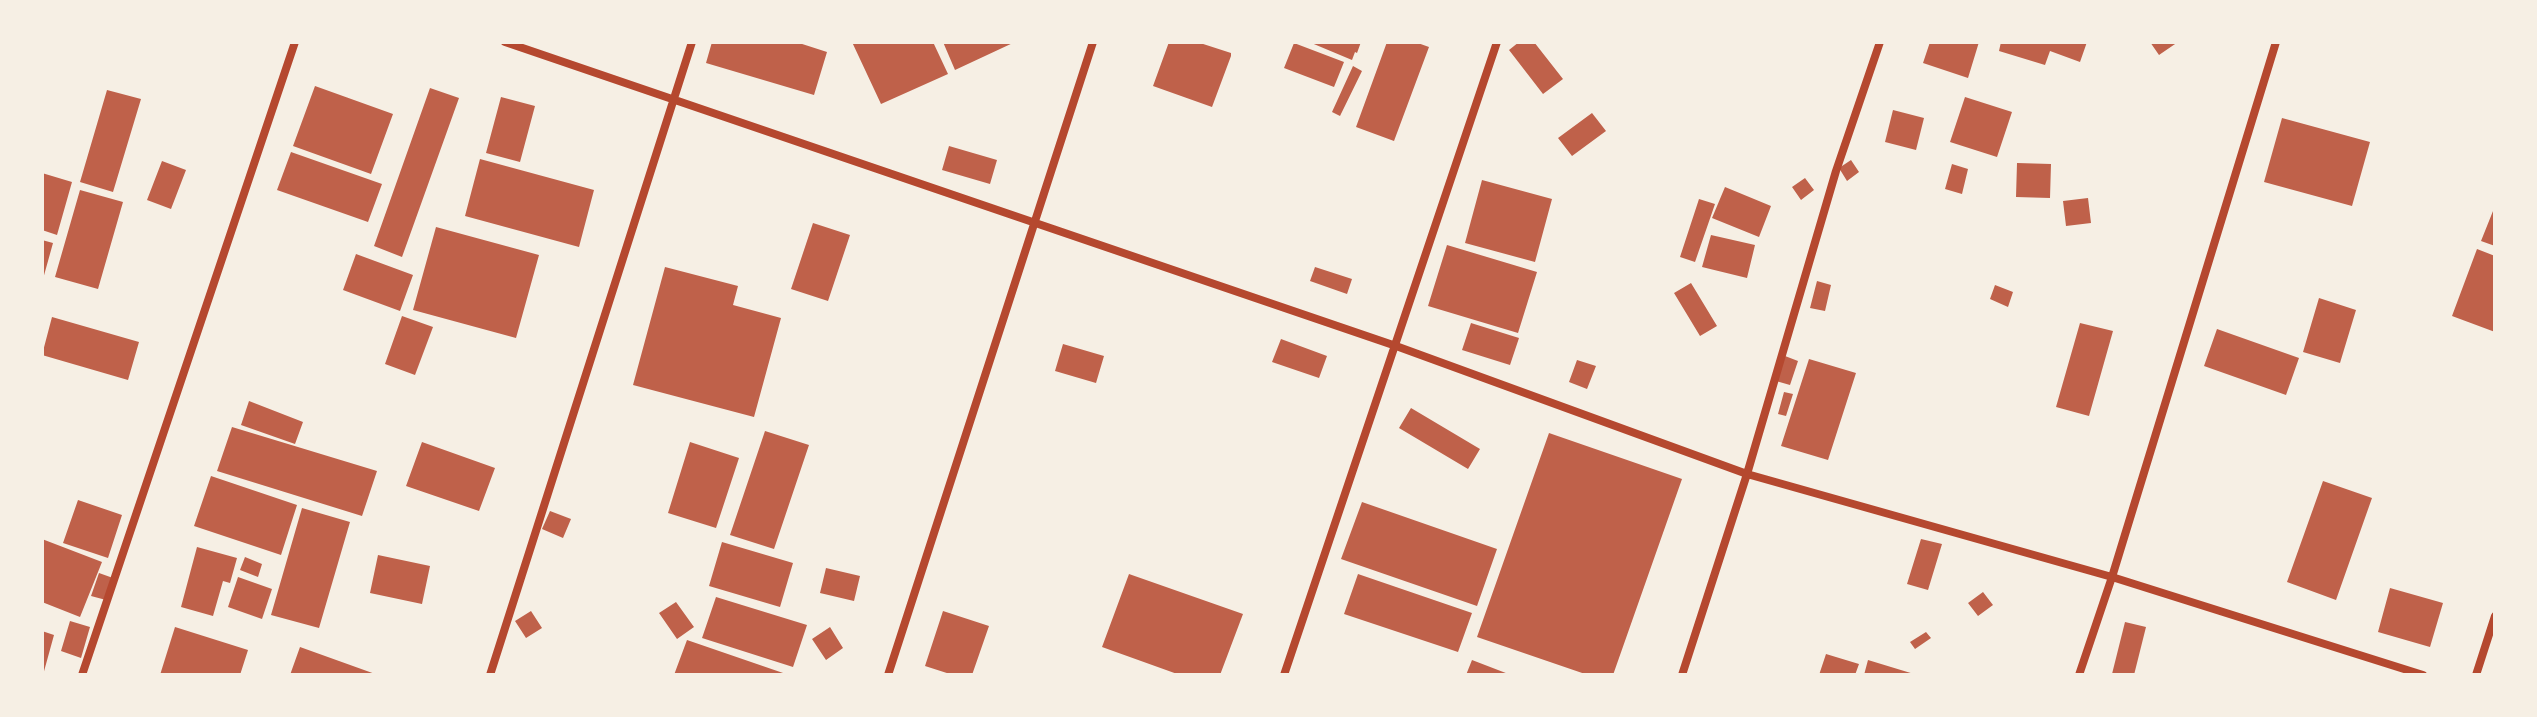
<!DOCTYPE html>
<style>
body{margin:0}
#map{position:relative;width:2537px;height:717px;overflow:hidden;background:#f6efe4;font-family:"Public Sans",sans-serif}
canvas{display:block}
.frame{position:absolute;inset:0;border:44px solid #f6efe4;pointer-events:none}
</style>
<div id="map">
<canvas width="2537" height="717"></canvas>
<div class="frame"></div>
</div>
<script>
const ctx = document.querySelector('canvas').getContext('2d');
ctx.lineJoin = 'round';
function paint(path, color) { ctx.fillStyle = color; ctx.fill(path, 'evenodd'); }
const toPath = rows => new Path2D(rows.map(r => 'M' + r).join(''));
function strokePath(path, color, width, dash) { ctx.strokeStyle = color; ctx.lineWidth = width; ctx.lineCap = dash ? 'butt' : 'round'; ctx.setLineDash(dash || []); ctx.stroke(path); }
paint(toPath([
 [712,42,796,42,827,52,814,95,706,63],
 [852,42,933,42,948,74,881,104],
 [943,42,1015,42,955,70],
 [1169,42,1197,42,1231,53,1231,56,1212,107,1153,86],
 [1309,42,1361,42,1357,53,1355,52,1352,60],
 [1387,42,1415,42,1429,47,1394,141,1356,127],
 [1519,42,1534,42,1563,79,1543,94,1509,50],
 [1930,42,1979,42,1968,78,1923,63],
 [2001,42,2087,42,2080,62,2050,51,2045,65,1999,51],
 [2150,42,2178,42,2159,55],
 [1294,43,1344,62,1334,87,1284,68],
 [1353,66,1362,71,1340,116,1332,112],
 [315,86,393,114,371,174,293,146],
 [430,88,459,98,402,257,374,246],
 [107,90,141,99,113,192,80,182],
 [501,97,535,106,520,162,486,153],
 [1965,97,2012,112,1997,157,1950,142],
 [1893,110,1924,118,1916,150,1885,142],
 [1592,113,1606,131,1572,156,1558,138],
 [2282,118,2370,142,2352,206,2264,182],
 [949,146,997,160,990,184,942,170],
 [291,152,382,184,368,222,277,190],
 [480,159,594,190,579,247,465,216],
 [1851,160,1859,172,1847,181,1839,168],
 [162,161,186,170,171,209,147,200],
 [2017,163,2051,164,2050,198,2016,197],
 [1952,164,1968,169,1962,194,1945,189],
 [42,173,72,182,57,235,42,230],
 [1805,178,1814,190,1801,200,1792,187],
 [1482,180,1552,199,1535,262,1465,243],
 [1725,187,1771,206,1759,237,1712,218],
 [80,190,123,202,98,289,55,277],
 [2088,198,2091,223,2066,226,2063,201],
 [1699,199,1715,204,1695,262,1680,257],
 [2495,206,2495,246,2481,241],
 [813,223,850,235,828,301,791,289],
 [436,227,539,255,516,338,413,310],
 [1711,235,1755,245,1747,278,1702,267],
 [42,240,53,243,43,279,42,279],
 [1447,245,1537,272,1518,333,1428,306],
 [2477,249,2495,256,2495,332,2452,316],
 [356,254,413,275,400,311,343,290],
 [665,267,738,286,733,305,781,318,754,417,633,385],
 [1315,267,1352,279,1347,294,1310,281],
 [1817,281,1831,285,1825,311,1810,308],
 [1691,283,1717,326,1700,336,1674,293],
 [1995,285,2013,292,2008,307,1990,299],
 [2319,298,2356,310,2340,363,2303,352],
 [402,316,433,327,415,375,385,364],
 [52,317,139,342,128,380,42,355],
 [1471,323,1519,338,1510,365,1462,350],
 [2080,323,2113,331,2089,416,2056,407],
 [2217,329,2299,358,2286,395,2204,366],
 [1281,339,1327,356,1319,378,1272,362],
 [1063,344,1104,356,1096,383,1055,371],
 [1785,356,1798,361,1790,385,1776,381],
 [1809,359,1856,373,1828,460,1781,446],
 [1577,360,1596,366,1587,389,1569,382],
 [1784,392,1793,394,1786,416,1778,414],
 [249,401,303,422,295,444,241,425],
 [1411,408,1480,449,1468,469,1399,428],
 [232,427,377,471,362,516,217,471],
 [765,431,809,445,774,549,730,535],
 [1549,433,1682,479,1613,675,1588,675,1477,637],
 [422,442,495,468,479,511,406,486],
 [690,442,739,458,716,528,668,513],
 [211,476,297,505,281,555,194,526],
 [2323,481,2372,498,2336,600,2287,582],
 [78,500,122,515,108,558,63,543],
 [1362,502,1497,549,1477,606,1341,559],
 [302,508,350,522,319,628,271,615],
 [550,511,571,519,563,538,542,529],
 [42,539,102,562,80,617,42,602],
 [1921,539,1942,544,1928,590,1907,584],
 [722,542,793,563,780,607,709,586],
 [197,547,237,558,230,583,223,581,213,616,181,607],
 [378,555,430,566,422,604,370,593],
 [245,557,262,564,258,577,240,570],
 [826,568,860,576,854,601,820,593],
 [99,573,113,578,106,600,91,596],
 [1129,574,1243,614,1220,675,1180,675,1102,647],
 [1358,574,1472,613,1458,652,1344,614],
 [238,577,272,589,262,619,228,607],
 [2390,588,2443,603,2430,647,2378,632],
 [1983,592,1993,605,1978,616,1968,603],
 [716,597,807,625,793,667,702,638],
 [676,602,694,627,677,639,659,613],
 [531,611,542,628,526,638,515,621],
 [943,611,989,626,972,675,953,675,925,666],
 [70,621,90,627,81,658,61,651],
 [2125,622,2146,627,2134,675,2112,674],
 [175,627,248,650,240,675,160,675],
 [830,627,843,648,826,660,812,639],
 [42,631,54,635,43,675,42,675],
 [1926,632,1931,638,1915,649,1910,642],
 [687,640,786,674,786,675,674,675],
 [300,647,378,675,290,675],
 [1826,654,1859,664,1855,675,1819,675],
 [1472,660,1511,675,1466,675],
 [1868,660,1914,674,1914,675,1864,675]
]), '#bf614a');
strokePath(toPath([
 [505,42,1396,346,1747,474,2112,577,2423,675],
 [82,675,295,42],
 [490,675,692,42],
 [888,675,1093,42],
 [1284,675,1497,42],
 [1682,675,1747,474,1836,171,1880,42],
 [2079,675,2112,577,2276,42],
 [2476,675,2495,616]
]), '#b5482f', 8);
</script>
